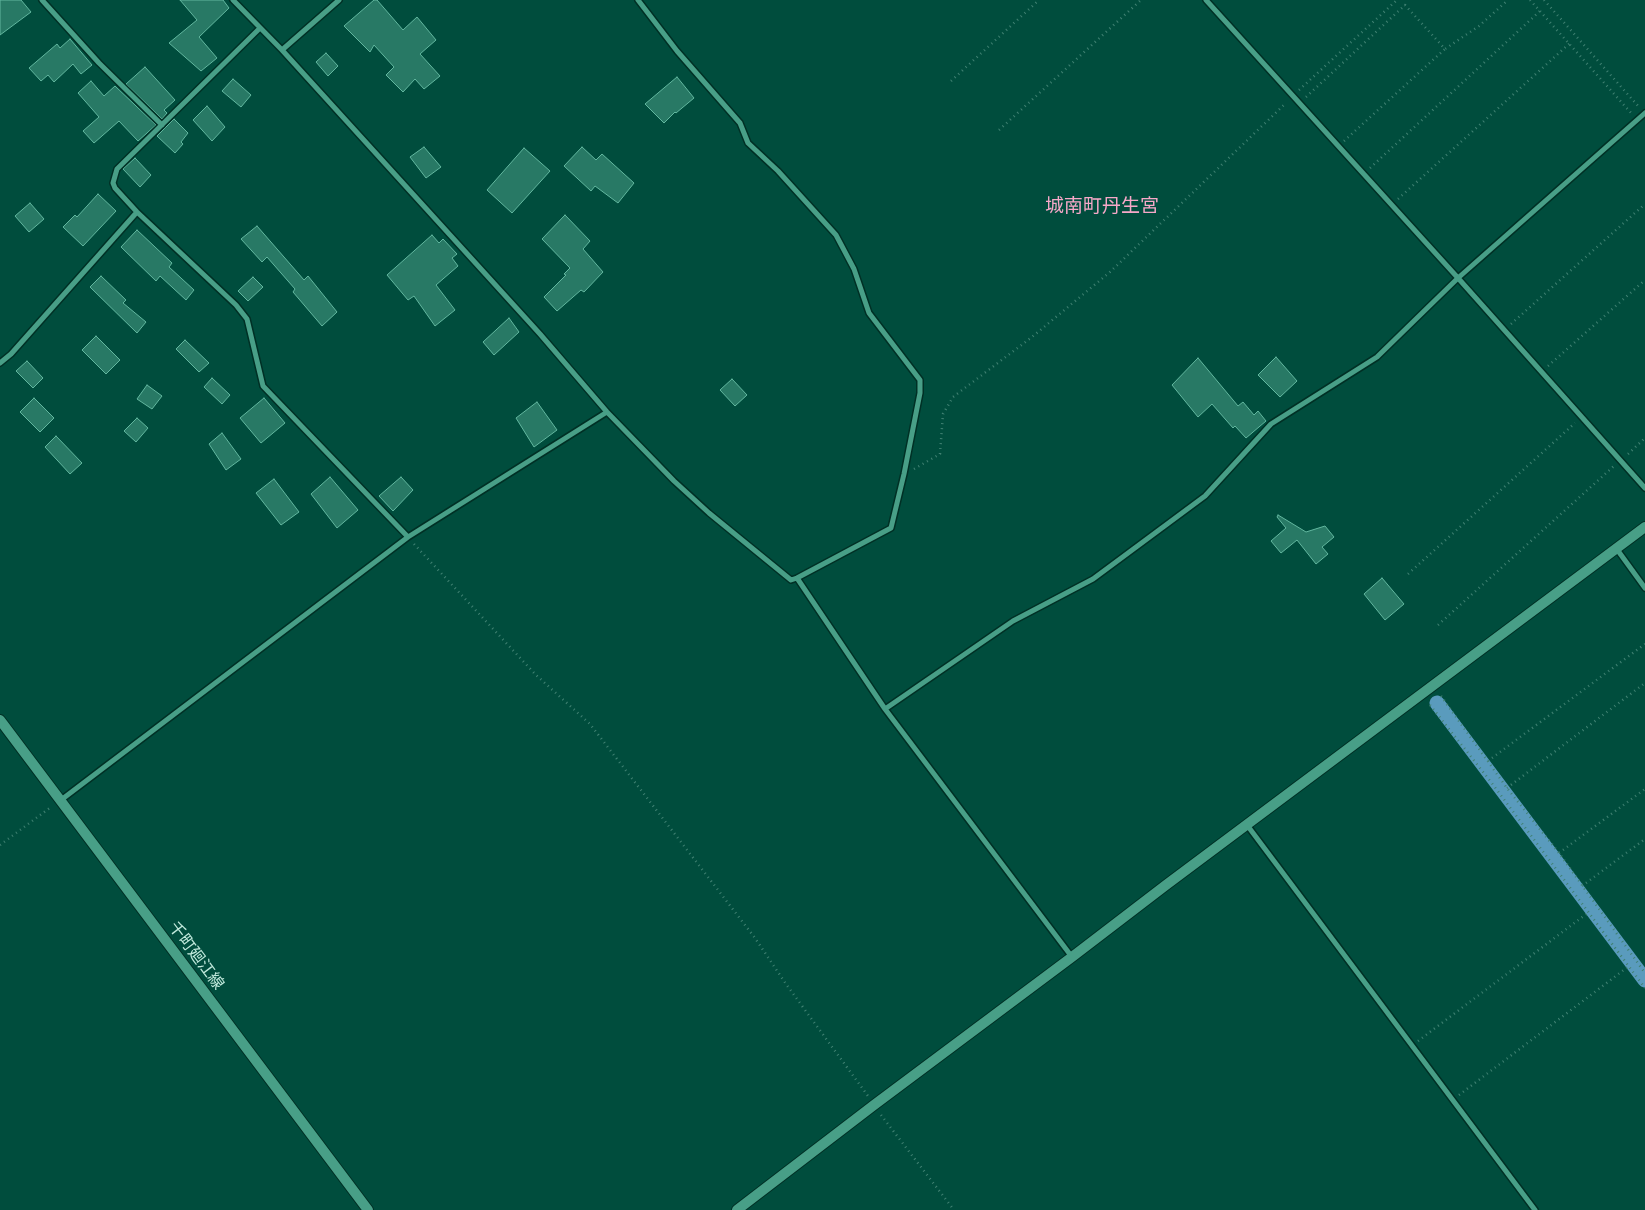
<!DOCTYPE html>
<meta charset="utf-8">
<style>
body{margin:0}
canvas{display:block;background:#004d3d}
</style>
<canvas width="1645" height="1210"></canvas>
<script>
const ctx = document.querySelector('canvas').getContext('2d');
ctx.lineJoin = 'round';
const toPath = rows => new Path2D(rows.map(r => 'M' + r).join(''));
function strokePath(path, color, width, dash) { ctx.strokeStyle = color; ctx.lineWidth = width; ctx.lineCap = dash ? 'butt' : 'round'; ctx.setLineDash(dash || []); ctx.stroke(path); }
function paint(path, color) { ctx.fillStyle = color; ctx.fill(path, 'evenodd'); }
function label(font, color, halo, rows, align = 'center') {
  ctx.font = font + ' "Fira Sans","Noto Sans JP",sans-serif'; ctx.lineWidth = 5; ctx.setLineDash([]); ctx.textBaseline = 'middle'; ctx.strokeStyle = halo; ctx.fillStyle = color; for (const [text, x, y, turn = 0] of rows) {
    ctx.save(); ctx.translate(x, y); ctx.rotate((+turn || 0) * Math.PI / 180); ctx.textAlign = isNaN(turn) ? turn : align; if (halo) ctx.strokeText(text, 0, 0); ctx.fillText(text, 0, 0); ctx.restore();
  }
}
strokePath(toPath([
 [1437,703,1645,980]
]), '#5a9bbd', 15);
const building = toPath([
 [0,0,21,0,31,12,0,35,0,0],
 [180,0,223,0,229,8,199,37,217,58,201,71,169,43,197,20,180,0],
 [374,0,377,0,403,30,417,17,436,40,420,54,440,76,424,89,415,79,403,92,386,75,394,67,374,45,370,52,344,26,374,0],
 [70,39,92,65,81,74,73,64,54,82,48,75,41,81,29,68,57,44,60,48,70,39],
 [326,53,338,66,328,76,316,62,326,53],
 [145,67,175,100,164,110,167,113,162,119,126,84,145,67],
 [677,77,694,98,676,113,675,112,664,123,645,104,677,77],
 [233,79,251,95,241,107,222,91,233,79],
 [91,81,104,96,115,86,156,125,138,141,119,121,94,143,83,131,99,117,78,93,91,81],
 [207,106,225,127,212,141,193,120,207,106],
 [174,119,188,133,181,142,183,144,175,153,157,136,174,119],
 [424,147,441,167,426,178,410,157,424,147],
 [582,147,596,160,602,154,634,183,618,203,595,186,591,191,564,166,582,147],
 [524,148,550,171,512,213,487,190,524,148],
 [135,158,151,175,140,187,123,169,135,158],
 [98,194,116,211,83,246,63,227,75,215,77,217,98,194],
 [30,203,44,219,29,232,15,216,30,203],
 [565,215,590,241,583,249,603,272,584,292,581,290,557,311,544,297,566,275,564,274,570,268,542,239,565,215],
 [257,226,304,280,308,276,337,312,322,326,293,292,295,289,267,257,262,262,241,239,257,226],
 [137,230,172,263,169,267,194,290,186,300,160,276,156,281,121,247,137,230],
 [432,235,439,243,443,239,457,254,452,258,458,266,436,285,455,310,435,326,414,296,408,300,387,275,432,235],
 [101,276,126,300,123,303,146,322,137,333,90,287,101,276],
 [253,277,263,287,248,301,238,291,253,277],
 [509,318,519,332,494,355,483,342,509,318],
 [96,336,120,360,106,374,82,350,96,336],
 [185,340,209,363,199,372,176,349,185,340],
 [1276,357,1297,381,1280,397,1258,375,1276,357],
 [1198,358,1238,406,1243,402,1254,415,1258,411,1266,421,1246,438,1235,426,1233,428,1212,404,1198,417,1172,385,1198,358],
 [27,361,43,378,33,388,16,371,27,361],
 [212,378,230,395,222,404,204,387,212,378],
 [732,379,747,395,735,406,720,390,732,379],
 [147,385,162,396,152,409,137,399,147,385],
 [34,398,54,418,40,432,20,412,34,398],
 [264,398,285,423,261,443,240,418,264,398],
 [537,402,557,430,534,447,516,418,537,402],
 [137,418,148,428,136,442,124,431,137,418],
 [222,433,241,459,226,470,209,444,222,433],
 [56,436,82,463,70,474,45,447,56,436],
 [330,477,358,510,337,528,311,494,330,477],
 [401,477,413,490,393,511,379,496,401,477],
 [274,479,299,512,281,525,256,493,274,479],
 [1278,515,1306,532,1325,526,1334,537,1322,547,1328,554,1316,564,1297,540,1281,553,1271,541,1286,528,1277,517,1278,515],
 [1382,578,1404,604,1385,620,1364,594,1382,578]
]);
paint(building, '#287965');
strokePath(building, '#62b79f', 1);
const street = toPath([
 [42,0,99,63,162,125],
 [233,0,282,50,540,334,607,412,674,481,709,513,791,580,797,578,891,528,904,474,920,393,920,380,869,313,854,269,836,235,778,171,748,143,740,123,677,51,638,0],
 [1206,0,1458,278,1645,488],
 [259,29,117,169,113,183,115,188,137,212,236,305,247,319,263,386,408,537],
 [282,50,339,0],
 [0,363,11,354,137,212],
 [1616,548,1645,588],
 [797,578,885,709,1072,957],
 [885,709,1013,621,1093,579,1205,496,1271,424,1377,357,1458,278,1645,113],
 [61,800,408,537,607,412],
 [1247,825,1535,1210]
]);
const secondary = toPath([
 [0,720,368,1210],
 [737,1210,874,1105,1072,957,1166,885,1645,527]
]);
strokePath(street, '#003025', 8);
strokePath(secondary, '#003025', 12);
strokePath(toPath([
 [1530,0,1632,114],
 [1544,0,1639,107],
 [951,81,1039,0],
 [1299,90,1397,0],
 [1306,97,1405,5,1445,49,1479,26,1508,0],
 [999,130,1141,0],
 [1344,141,1445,49],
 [1370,168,1540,11],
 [1398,199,1570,43],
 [1511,324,1645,204],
 [1548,366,1645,280],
 [1628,454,1645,438],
 [914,469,940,454,943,414,953,397,1032,337,1110,272,1286,103],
 [414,544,536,675,590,724,755,938,786,984,868,1096],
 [1408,574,1575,423],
 [1438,625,1614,466],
 [1441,696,1507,788,1559,853,1645,973],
 [1430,705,1491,782,1645,988],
 [1488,761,1645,644],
 [1507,788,1645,683],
 [0,845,51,807],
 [1559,853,1645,789],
 [1582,886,1645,839],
 [1418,1041,1589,912],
 [1459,1095,1629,966],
 [881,1115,954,1210]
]), '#418273', 2.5, [1, 4]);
strokePath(street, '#489f87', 5);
strokePath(secondary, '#489f87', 10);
label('16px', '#c2eadd', '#004d3d', [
 ["千町廻江線",196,956,53]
]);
label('19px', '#f6a8c8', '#004d3d', [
 ["城南町丹生宮",1102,207]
]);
</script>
